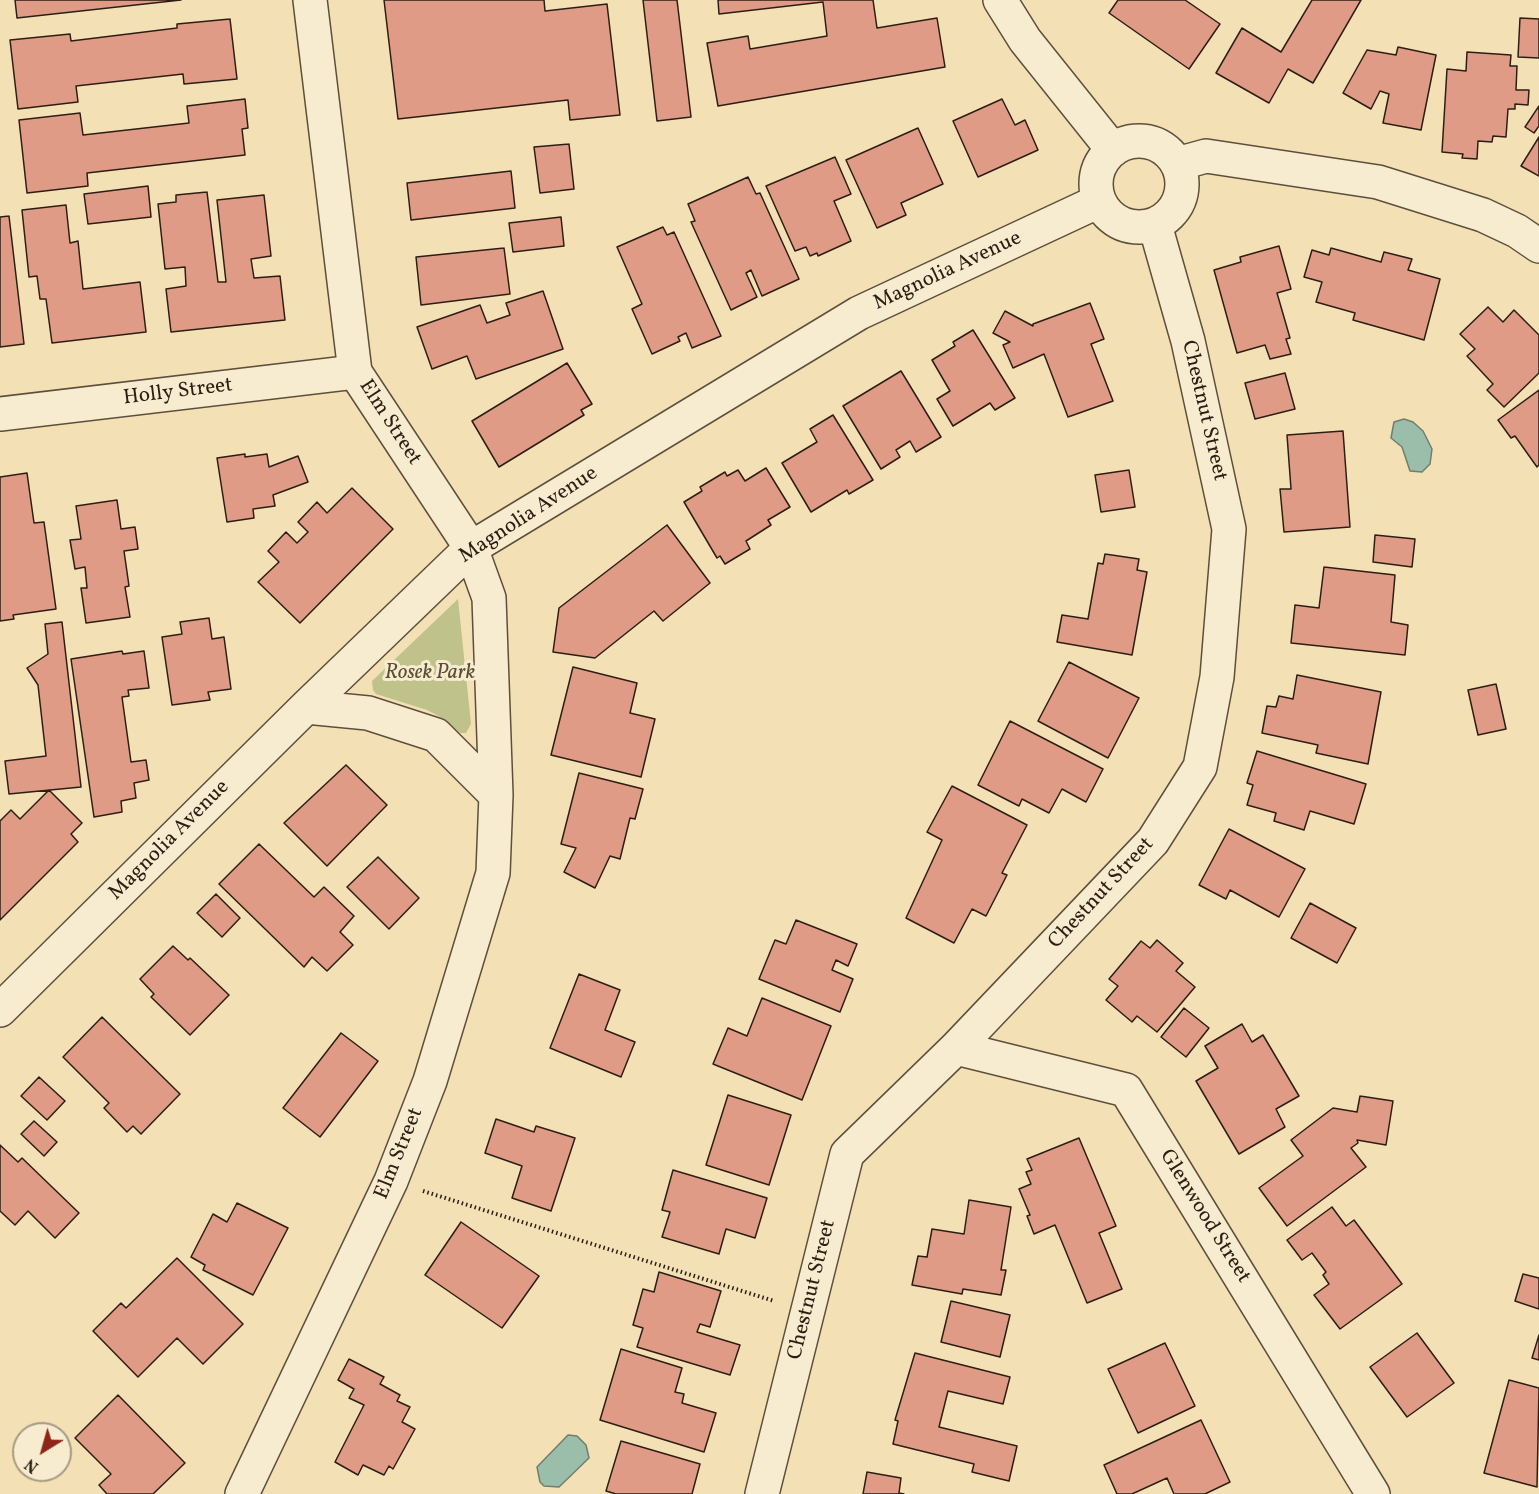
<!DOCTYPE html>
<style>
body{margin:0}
#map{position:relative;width:1539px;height:1494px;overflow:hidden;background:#f3e1b5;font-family:Vollkorn,serif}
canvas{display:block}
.north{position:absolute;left:12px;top:1422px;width:60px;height:60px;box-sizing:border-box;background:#f7eccf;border:2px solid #a69a84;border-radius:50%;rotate:217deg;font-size:16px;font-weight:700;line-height:24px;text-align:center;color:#2d1e14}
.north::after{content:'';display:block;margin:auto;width:21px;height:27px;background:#8f2418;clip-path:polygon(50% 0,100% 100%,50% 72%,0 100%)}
</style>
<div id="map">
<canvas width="1539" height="1494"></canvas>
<div class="north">N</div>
</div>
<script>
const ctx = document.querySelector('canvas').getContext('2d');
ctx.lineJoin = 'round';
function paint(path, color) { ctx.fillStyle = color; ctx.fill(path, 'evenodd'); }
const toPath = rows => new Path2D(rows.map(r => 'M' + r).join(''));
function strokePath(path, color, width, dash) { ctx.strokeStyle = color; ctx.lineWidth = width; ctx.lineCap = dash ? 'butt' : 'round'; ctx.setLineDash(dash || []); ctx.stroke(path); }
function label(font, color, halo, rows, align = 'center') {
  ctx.font = font + ' Vollkorn,serif'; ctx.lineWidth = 6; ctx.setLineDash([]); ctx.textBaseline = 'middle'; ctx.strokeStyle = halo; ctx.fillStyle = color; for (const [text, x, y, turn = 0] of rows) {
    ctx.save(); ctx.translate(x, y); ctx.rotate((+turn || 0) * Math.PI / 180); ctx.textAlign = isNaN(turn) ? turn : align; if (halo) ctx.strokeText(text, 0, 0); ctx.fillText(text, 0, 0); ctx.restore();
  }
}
paint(toPath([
 [458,599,471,724,466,733,460,733,444,719,427,710,376,694,373,690,372,681]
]), '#bfc28a');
const water = toPath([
 [1404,419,1413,422,1423,431,1432,449,1430,464,1422,472,1410,471,1402,447,1391,438,1394,422,1404,419],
 [568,1435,577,1436,586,1445,589,1458,559,1487,544,1486,540,1482,537,1467,568,1435]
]);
paint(water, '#9bbeab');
strokePath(water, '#6f7e6f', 1.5);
const building = toPath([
 [15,0,181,0,17,18,15,0],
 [384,0,544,0,545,11,607,4,620,115,570,120,568,100,398,119,384,0],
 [643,0,677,0,691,117,657,121,643,0],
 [718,0,873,0,877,28,937,18,945,67,718,106,707,43,748,36,750,49,827,36,823,2,719,14,718,0],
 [1118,0,1185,0,1220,24,1189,69,1109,13,1118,0],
 [1312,0,1361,0,1313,83,1288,69,1269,103,1216,73,1242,28,1281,52,1312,0],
 [1520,18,1539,19,1539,58,1518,57,1520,18],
 [230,19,237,79,184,84,183,74,76,86,78,102,18,109,10,40,70,34,71,41,177,28,177,24,230,19],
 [1398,47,1436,55,1421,130,1383,123,1389,94,1380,91,1371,109,1343,93,1367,50,1396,55,1398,47],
 [1467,52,1511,55,1510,66,1517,66,1516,90,1529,90,1528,105,1515,104,1515,109,1508,109,1506,137,1493,136,1492,142,1478,141,1477,159,1462,158,1463,154,1442,152,1447,69,1466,71,1467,52],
 [245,99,248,128,242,129,245,155,87,173,88,186,27,193,19,120,80,113,83,135,189,123,187,106,245,99],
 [1002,99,1015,125,1025,120,1038,150,978,177,953,121,1002,99],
 [1539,106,1539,126,1534,133,1525,127,1539,106],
 [918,128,943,184,901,203,906,215,877,228,846,160,918,128],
 [1539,137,1539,176,1521,166,1539,137],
 [569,144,574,189,540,193,534,147,569,144],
 [835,157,851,194,834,201,851,241,818,256,817,253,810,256,806,247,795,251,766,186,835,157],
 [511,171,515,208,411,220,407,183,511,171],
 [748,177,756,194,760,193,799,279,762,296,751,270,746,273,757,297,731,310,691,222,695,221,688,204,748,177],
 [148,186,151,217,88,224,84,194,148,186],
 [207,192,218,282,226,282,217,200,264,195,271,256,251,259,254,278,280,276,285,320,171,332,166,289,186,286,185,267,165,269,158,204,176,202,176,195,207,192],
 [66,205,70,243,78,241,83,289,140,282,146,332,52,343,46,299,40,299,37,276,29,277,22,210,66,205],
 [9,216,24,344,0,347,0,217,9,216],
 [561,217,564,246,513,252,509,223,561,217],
 [663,227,667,235,674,232,721,336,692,348,686,333,678,337,680,341,652,354,632,309,642,304,617,247,663,227],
 [1279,246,1291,289,1277,293,1290,338,1286,339,1291,354,1270,359,1265,345,1237,353,1214,270,1241,262,1240,257,1279,246],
 [504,248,510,294,421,305,416,257,504,248],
 [1331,248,1381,262,1384,252,1412,259,1408,270,1440,279,1424,340,1353,320,1355,313,1316,302,1322,282,1304,277,1312,250,1329,255,1331,248],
 [543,291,563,349,476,379,467,356,432,369,417,327,480,305,487,323,510,315,506,303,543,291],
 [1090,303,1104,339,1091,344,1113,401,1068,417,1044,354,1013,368,1003,345,1010,342,993,333,1005,311,1033,326,1033,324,1090,303],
 [1488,307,1503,322,1514,310,1539,335,1539,373,1504,407,1487,390,1493,384,1467,356,1475,349,1460,334,1488,307],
 [973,330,1015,398,995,410,990,403,953,426,937,399,950,391,932,360,955,346,953,342,973,330],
 [567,363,592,404,581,410,584,415,499,467,472,421,567,363],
 [901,371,941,437,916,452,910,441,896,450,900,457,881,469,843,406,901,371],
 [1285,373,1295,409,1255,419,1245,383,1285,373],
 [1539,390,1539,465,1537,467,1515,436,1511,438,1498,420,1539,390],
 [833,415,873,480,849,494,847,490,811,512,782,463,817,442,810,429,833,415],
 [1343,431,1350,527,1284,532,1280,489,1291,489,1287,435,1343,431],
 [245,454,245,457,267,454,269,467,298,456,308,482,273,495,275,506,253,509,254,518,227,522,217,458,245,454],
 [766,468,790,507,768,520,771,525,746,541,750,549,725,564,720,556,717,558,684,502,702,491,700,487,725,472,727,476,738,470,745,481,766,468],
 [1129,470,1135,507,1101,512,1095,475,1129,470],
 [27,473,34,523,44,522,56,609,13,615,14,619,0,621,0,477,27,473],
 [352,488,393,529,300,623,258,582,279,562,268,551,286,532,297,543,308,532,298,522,317,502,327,513,352,488],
 [117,500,121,529,135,527,138,549,124,551,129,586,125,587,130,617,86,623,81,588,87,588,85,567,75,569,70,540,81,539,76,506,117,500],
 [667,525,710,583,663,621,654,611,595,658,553,652,559,608,667,525],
 [1375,535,1415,539,1412,567,1373,562,1375,535],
 [1105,554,1139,559,1137,570,1147,572,1132,655,1057,642,1062,615,1088,619,1098,563,1103,564,1105,554],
 [1324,567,1395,575,1391,622,1408,625,1405,655,1291,643,1295,605,1319,608,1324,567],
 [209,618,212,639,224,637,231,689,208,692,210,700,172,705,162,637,182,634,180,622,209,618],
 [62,622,81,787,9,794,5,761,46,756,38,685,27,668,48,654,45,624,62,622],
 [122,651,123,654,144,651,149,688,128,690,129,696,122,697,131,762,146,760,149,780,134,783,136,798,121,801,122,812,94,817,71,659,122,651],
 [1069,662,1139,698,1108,758,1038,721,1069,662],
 [573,667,637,683,630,713,655,719,641,777,551,755,573,667],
 [1297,675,1381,692,1368,764,1316,753,1318,745,1262,733,1267,706,1276,707,1279,696,1293,699,1297,675],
 [1496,684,1506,729,1478,735,1468,690,1496,684],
 [1010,721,1103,769,1086,802,1062,789,1049,813,1022,799,1019,806,978,785,1010,721],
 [1257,751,1366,784,1354,824,1310,811,1304,830,1274,821,1276,813,1247,805,1253,785,1247,783,1257,751],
 [346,765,387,805,327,866,284,823,346,765],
 [579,773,643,789,635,819,630,818,620,859,610,856,595,888,564,872,576,848,561,844,579,773],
 [952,786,1027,825,1002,873,1007,875,986,916,972,909,954,943,906,918,942,840,927,832,952,786],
 [49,790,82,823,71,834,78,842,0,920,0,821,11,810,20,819,49,790],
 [1229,829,1305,869,1279,917,1230,890,1226,899,1199,885,1229,829],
 [259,844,314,897,324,887,354,916,340,932,353,945,327,971,312,957,304,967,219,884,259,844],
 [378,857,419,898,389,929,347,887,378,857],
 [216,894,240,918,222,937,197,913,216,894],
 [1310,903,1356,928,1337,963,1291,938,1310,903],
 [796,920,857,944,848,966,836,960,832,970,853,979,840,1012,759,979,775,940,786,944,796,920],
 [1157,940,1183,963,1176,971,1195,987,1157,1032,1137,1016,1132,1022,1106,1000,1118,986,1109,979,1141,941,1150,948,1157,940],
 [173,946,188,960,190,958,229,995,190,1035,151,997,154,994,140,979,173,946],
 [579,974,620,990,605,1030,635,1042,621,1077,550,1048,579,974],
 [762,998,831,1026,802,1100,713,1064,728,1028,747,1036,762,998],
 [1184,1008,1209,1028,1186,1057,1161,1037,1184,1008],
 [102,1017,180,1094,141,1134,133,1126,127,1132,104,1108,109,1103,63,1057,102,1017],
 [1242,1024,1252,1042,1263,1035,1299,1096,1276,1109,1285,1127,1239,1154,1196,1081,1218,1068,1205,1046,1242,1024],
 [341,1033,378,1061,320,1137,283,1108,341,1033],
 [39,1077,65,1101,47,1120,21,1096,39,1077],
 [728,1095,791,1115,769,1185,706,1165,728,1095],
 [1360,1096,1393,1101,1386,1145,1357,1140,1358,1143,1351,1148,1366,1167,1287,1226,1259,1188,1303,1156,1291,1140,1333,1108,1357,1112,1360,1096],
 [496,1119,534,1132,536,1126,575,1138,551,1211,512,1198,522,1166,485,1153,496,1119],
 [34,1121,57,1142,44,1156,21,1134,34,1121],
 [1079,1138,1116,1226,1099,1233,1122,1289,1087,1303,1055,1225,1034,1234,1027,1216,1030,1215,1019,1189,1031,1184,1026,1172,1032,1170,1027,1159,1079,1138],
 [0,1145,18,1162,22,1158,79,1213,55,1238,28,1211,15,1225,0,1211,0,1145],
 [673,1170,767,1198,755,1238,726,1229,719,1254,662,1237,670,1212,662,1210,673,1170],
 [969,1200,1011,1207,1001,1270,1006,1270,1001,1295,963,1289,962,1294,912,1285,918,1256,927,1257,932,1229,964,1234,969,1200],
 [237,1203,288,1228,253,1295,203,1270,205,1265,191,1257,213,1214,227,1222,237,1203],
 [1332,1207,1346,1226,1354,1220,1402,1284,1340,1329,1314,1295,1329,1284,1323,1275,1326,1272,1312,1253,1302,1260,1287,1240,1332,1207],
 [461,1222,539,1276,502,1328,425,1275,461,1222],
 [177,1258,243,1324,203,1364,177,1338,138,1377,93,1331,121,1303,126,1308,177,1258],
 [659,1272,721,1291,710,1327,700,1324,697,1332,740,1345,730,1375,637,1347,643,1328,633,1325,643,1289,654,1292,659,1272],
 [1523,1274,1539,1278,1539,1309,1515,1301,1523,1274],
 [951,1301,1010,1315,1000,1357,941,1342,951,1301],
 [1417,1333,1454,1383,1407,1417,1370,1367,1417,1333],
 [1539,1335,1539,1360,1532,1358,1539,1335],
 [1165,1343,1195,1406,1138,1433,1108,1369,1165,1343],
 [621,1349,682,1368,675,1392,684,1394,682,1403,716,1413,704,1452,600,1420,621,1349],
 [915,1353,1010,1377,1003,1404,948,1391,939,1427,1017,1446,1009,1481,972,1472,974,1464,893,1444,898,1421,895,1420,915,1353],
 [349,1359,384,1377,380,1384,400,1395,397,1401,410,1407,402,1422,415,1429,393,1469,389,1466,384,1475,363,1465,358,1475,335,1462,364,1405,349,1398,354,1389,338,1380,349,1359],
 [1509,1380,1539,1388,1537,1487,1484,1473,1509,1380],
 [118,1395,185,1463,153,1494,107,1494,99,1485,111,1474,75,1438,118,1395],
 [1201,1420,1230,1482,1205,1494,1174,1494,1167,1478,1132,1494,1117,1494,1104,1465,1201,1420],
 [621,1441,700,1464,692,1494,616,1494,606,1491,621,1441],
 [867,1472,901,1478,899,1493,904,1494,863,1494,867,1472]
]);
paint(building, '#df9b86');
strokePath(building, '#2d1e14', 1.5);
const minor = toPath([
 [1000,0,1025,40,1113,150],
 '1096 184a43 43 0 1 1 86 0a43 43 0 1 1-86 0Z',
 [1177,164,1206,156,1378,182,1483,215,1517,231,1539,246],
 [0,414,355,372],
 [306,707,368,713,436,735,496,795],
 [0,1010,306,707,471,548,859,313,1099,201],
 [956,1048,1126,1090,1373,1494],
 [242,1494,391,1181,430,1081,493,873,496,795,489,598,471,548,355,372,310,0],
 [762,1494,847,1154,956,1048,1153,841,1200,767,1217,677,1229,529,1188,341,1155,225]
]);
strokePath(minor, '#5e4f3c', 36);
strokePath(toPath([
 [423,1191,774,1301]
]), '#2d1e14', 4, [1.5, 3]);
strokePath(minor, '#f7eccf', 33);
label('21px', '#2d1e14', '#f7eccf', [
 ["Magnolia Avenue",948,272,-25],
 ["Holly Street",178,393,-7],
 ["Chestnut Street",1203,411,77],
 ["Elm Street",389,423,57],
 ["Magnolia Avenue",529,516,-33],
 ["Magnolia Avenue",170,841,-45],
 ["Chestnut Street",1102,894,-47],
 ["Elm Street",400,1154,-68],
 ["Glenwood Street",1204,1217,58],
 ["Chestnut Street",813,1290,-76]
]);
label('italic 21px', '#594f37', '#f7eccf', [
 ["Rosek Park",430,674]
]);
</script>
